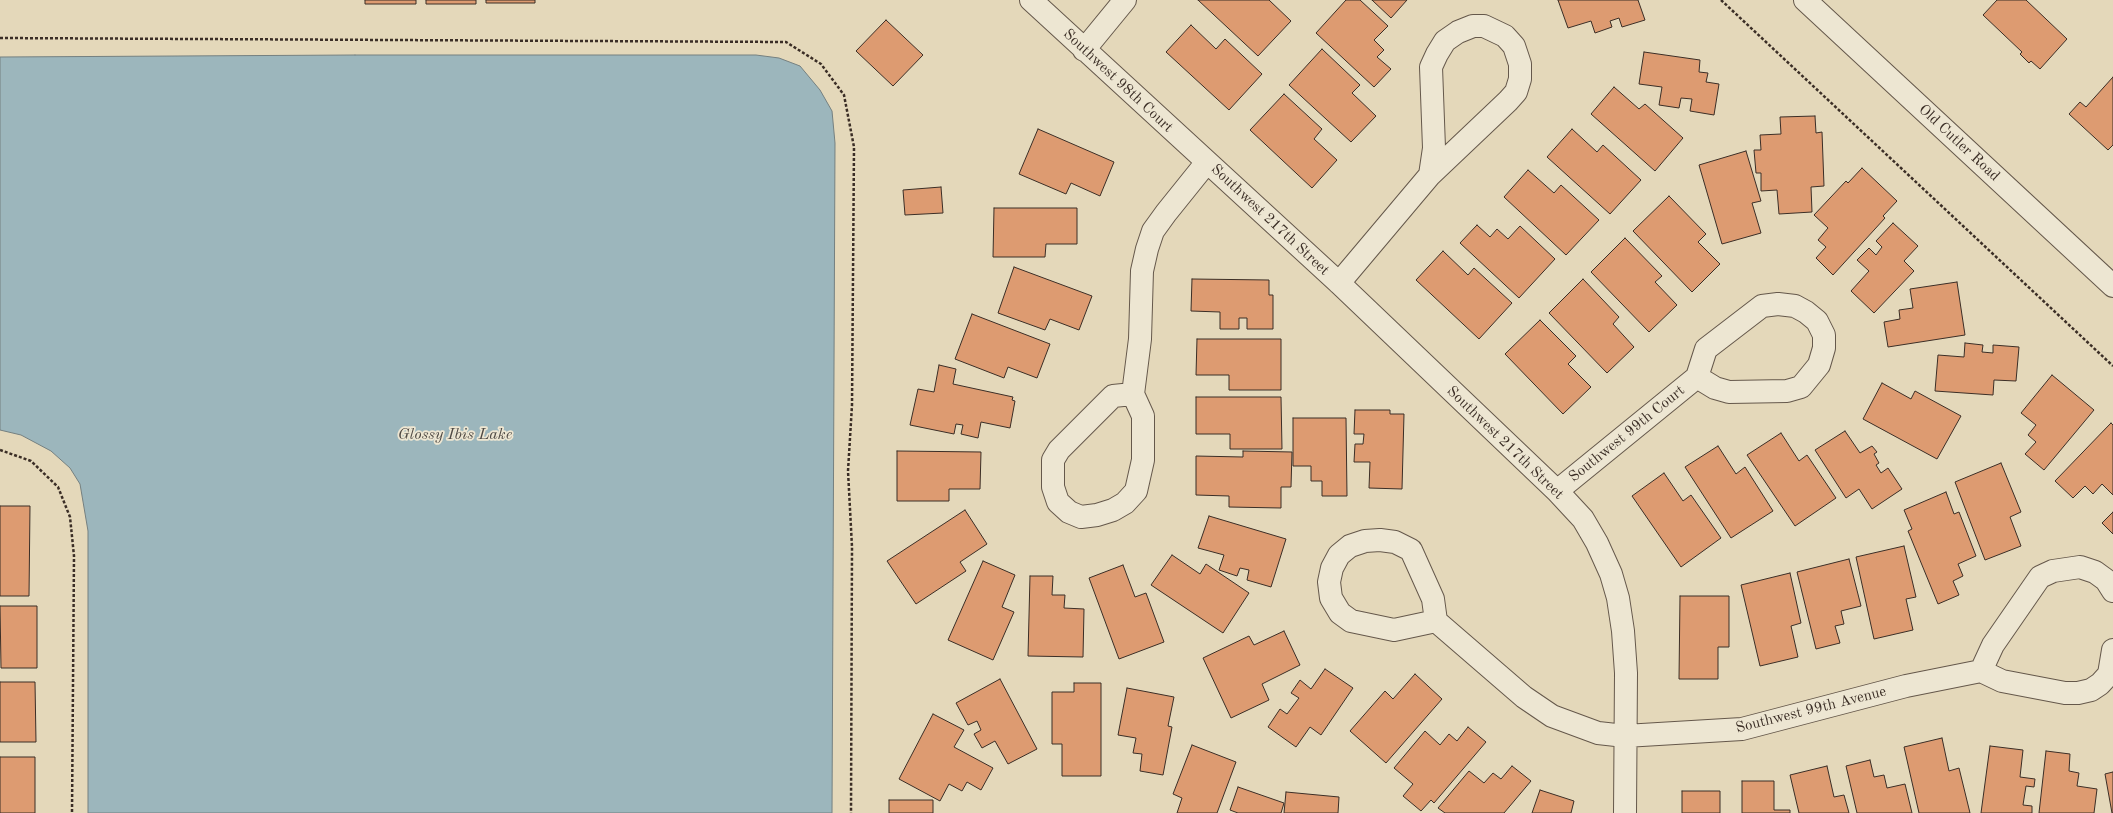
<!DOCTYPE html>
<style>
body{margin:0}
canvas{display:block;background:#e4d8ba}
</style>
<canvas width="2113" height="813"></canvas>
<script>
const ctx = document.querySelector('canvas').getContext('2d');
ctx.lineJoin = 'round';
function paint(path, color) { ctx.fillStyle = color; ctx.fill(path, 'evenodd'); }
const toPath = rows => new Path2D(rows.map(r => 'M' + r).join(''));
function strokePath(path, color, width, dash) { ctx.strokeStyle = color; ctx.lineWidth = width; ctx.lineCap = dash ? 'butt' : 'round'; ctx.setLineDash(dash || []); ctx.stroke(path); }
function label(font, color, halo, rows, align = 'center') {
  ctx.font = font + ' "Old Standard TT",serif'; ctx.lineWidth = 3.5; ctx.setLineDash([]); ctx.textBaseline = 'middle'; ctx.strokeStyle = halo; ctx.fillStyle = color; for (const [text, x, y, turn = 0] of rows) {
    ctx.save(); ctx.translate(x, y); ctx.rotate((+turn || 0) * Math.PI / 180); ctx.textAlign = isNaN(turn) ? turn : align; if (halo) ctx.strokeText(text, 0, 0); ctx.fillText(text, 0, 0); ctx.restore();
  }
}
const water = toPath([
 [355,55,756,55,779,58,800,66,820,90,832,111,835,143,832,813,88,813,88,531,80,484,70,468,51,451,21,435,0,430,0,57,355,55]
]);
paint(water, '#9cb6bc');
strokePath(water, '#758080', 1);
const building = toPath([
 [365,0,416,0,416,4,365,4,365,0],
 [426,0,476,0,476,4,426,4,426,0],
 [486,0,535,0,535,3,486,3,486,0],
 [1198,0,1269,0,1291,21,1258,56,1198,0],
 [1346,0,1360,0,1388,26,1374,40,1384,50,1377,57,1391,69,1374,87,1316,33,1346,0],
 [1372,0,1407,0,1391,18,1372,0],
 [1558,0,1638,0,1645,20,1622,27,1619,18,1610,21,1612,27,1595,33,1591,21,1568,28,1558,0],
 [1997,0,2026,0,2067,39,2040,69,2031,61,2029,63,2020,54,2022,52,1983,15,1997,0],
 [886,20,923,55,893,86,856,51,886,20],
 [1191,25,1216,49,1225,39,1262,74,1229,110,1166,52,1191,25],
 [1322,49,1360,85,1352,93,1376,116,1351,142,1289,85,1322,49],
 [1644,52,1700,60,1699,72,1708,73,1706,82,1719,84,1714,115,1690,111,1692,99,1681,98,1679,108,1659,105,1662,87,1639,84,1644,52],
 [2113,77,2113,145,2108,150,2069,114,2080,102,2086,107,2113,77],
 [1614,87,1639,109,1645,104,1683,138,1655,171,1591,114,1614,87],
 [1284,94,1322,129,1314,139,1337,160,1312,188,1250,130,1284,94],
 [1815,116,1816,133,1822,132,1824,186,1811,187,1812,212,1779,214,1777,190,1761,191,1761,173,1756,173,1754,150,1761,150,1760,135,1781,134,1780,117,1815,116],
 [1038,129,1114,162,1100,196,1071,183,1066,194,1019,174,1038,129],
 [1572,129,1597,152,1603,145,1641,180,1610,214,1547,157,1572,129],
 [1746,151,1761,201,1752,203,1761,233,1722,244,1699,165,1746,151],
 [1862,168,1897,201,1883,216,1885,218,1833,275,1816,258,1826,247,1818,240,1828,228,1814,215,1846,181,1848,183,1862,168],
 [1528,170,1554,193,1561,185,1599,220,1566,255,1504,197,1528,170],
 [941,187,943,213,905,215,903,190,941,187],
 [1669,196,1706,234,1698,242,1720,264,1692,292,1633,231,1669,196],
 [994,208,1077,208,1077,244,1046,244,1045,257,993,257,994,208],
 [1893,223,1918,246,1904,261,1914,271,1874,313,1851,291,1869,271,1857,260,1869,248,1876,255,1882,247,1876,241,1893,223],
 [1477,225,1490,237,1497,229,1508,239,1520,226,1555,259,1519,298,1460,243,1477,225],
 [1625,238,1662,276,1655,282,1677,305,1649,332,1591,272,1625,238],
 [1443,251,1468,275,1474,268,1512,303,1479,339,1416,280,1443,251],
 [1014,267,1092,296,1079,330,1050,319,1045,330,998,313,1014,267],
 [1192,279,1269,280,1269,295,1273,295,1273,329,1247,329,1247,318,1239,318,1239,329,1220,329,1220,312,1191,311,1192,279],
 [1583,279,1619,317,1613,324,1634,347,1607,373,1549,313,1583,279],
 [1957,282,1965,335,1888,347,1884,322,1900,319,1899,310,1913,308,1910,289,1957,282],
 [972,314,1050,344,1037,378,1008,367,1004,378,955,359,972,314],
 [1540,320,1576,356,1568,364,1591,387,1563,414,1505,354,1540,320],
 [1197,339,1281,339,1281,390,1229,390,1229,375,1196,375,1197,339],
 [1965,343,1983,345,1982,352,1993,353,1993,345,2019,347,2016,381,1994,380,1993,395,1935,391,1938,355,1964,357,1965,343],
 [939,365,956,369,953,384,1013,397,1012,400,1015,401,1010,428,981,422,978,438,961,434,963,425,956,424,954,434,910,425,918,389,934,392,939,365],
 [2052,375,2094,410,2044,470,2025,454,2036,442,2028,435,2036,425,2021,413,2052,375],
 [1882,383,1911,399,1915,391,1961,416,1937,459,1863,419,1882,383],
 [1196,397,1281,397,1282,449,1230,449,1230,434,1196,434,1196,397],
 [1355,410,1390,410,1390,414,1404,414,1402,489,1369,488,1370,462,1354,462,1355,444,1363,444,1364,434,1354,434,1355,410],
 [1293,418,1346,418,1347,496,1322,496,1322,481,1311,481,1311,466,1293,466,1293,418],
 [2111,423,2113,425,2113,495,2102,484,2093,494,2085,486,2073,498,2055,481,2111,423],
 [1845,431,1860,453,1872,446,1877,452,1874,454,1879,463,1876,465,1881,473,1888,468,1902,489,1872,509,1859,489,1846,498,1815,450,1845,431],
 [1781,433,1799,461,1807,455,1836,498,1795,526,1747,455,1781,433],
 [1718,446,1736,474,1745,467,1773,511,1731,538,1685,467,1718,446],
 [897,451,981,452,980,489,949,489,949,501,897,501,897,451],
 [1243,451,1292,452,1291,487,1281,487,1281,508,1229,507,1229,496,1196,495,1196,456,1243,457,1243,451],
 [2001,463,2021,512,2010,517,2021,546,1985,560,1955,482,2001,463],
 [1664,473,1683,501,1691,495,1721,538,1681,567,1632,496,1664,473],
 [1946,492,1954,514,1959,512,1976,556,1958,564,1963,576,1953,581,1959,595,1938,604,1908,531,1912,529,1904,510,1946,492],
 [0,506,30,506,29,596,0,596,0,506],
 [965,510,987,544,960,562,966,571,916,604,887,561,965,510],
 [2113,512,2113,534,2102,523,2113,512],
 [1209,516,1286,539,1271,587,1247,580,1249,570,1240,568,1237,576,1219,570,1224,555,1198,548,1209,516],
 [1904,546,1916,597,1906,599,1913,630,1874,639,1856,557,1904,546],
 [1172,555,1200,574,1206,564,1249,593,1223,633,1151,585,1172,555],
 [1849,559,1861,606,1841,611,1844,624,1835,626,1840,643,1816,649,1797,572,1849,559],
 [983,561,1015,575,1002,607,1014,612,993,660,948,640,983,561],
 [1123,565,1135,597,1146,593,1164,642,1119,659,1089,578,1123,565],
 [1790,573,1801,623,1791,626,1798,657,1760,666,1741,585,1790,573],
 [1030,576,1053,576,1052,595,1065,595,1064,608,1084,609,1083,657,1028,656,1030,576],
 [1680,596,1729,596,1729,647,1718,647,1718,679,1679,679,1680,596],
 [0,606,37,606,37,668,1,668,0,606],
 [1284,631,1300,665,1262,684,1269,700,1231,718,1203,658,1249,636,1254,645,1284,631],
 [1325,669,1353,688,1321,735,1310,727,1296,747,1268,727,1280,709,1287,714,1299,698,1291,693,1300,680,1311,689,1325,669],
 [1415,674,1442,699,1386,763,1350,731,1385,691,1393,699,1415,674],
 [1000,679,1037,749,1008,764,995,741,982,748,974,734,981,730,977,721,968,725,956,703,1000,679],
 [0,682,35,682,36,742,0,742,0,682],
 [1074,683,1101,683,1101,776,1062,776,1062,744,1052,744,1052,692,1074,692,1074,683],
 [1127,688,1174,697,1168,726,1172,727,1163,775,1140,771,1142,754,1133,753,1136,738,1118,735,1127,688],
 [933,714,964,730,954,747,993,768,981,790,967,782,962,791,949,784,940,801,899,779,933,714],
 [1468,727,1486,742,1434,803,1431,800,1421,811,1403,796,1413,784,1394,768,1425,731,1440,745,1449,734,1457,741,1468,727],
 [1942,738,1949,771,1959,768,1970,813,1919,813,1904,747,1942,738],
 [1192,745,1236,762,1217,813,1177,813,1182,798,1173,794,1192,745],
 [1990,746,2023,750,2020,777,2035,779,2034,787,2026,786,2023,805,2032,806,2032,813,1981,813,1990,746],
 [2046,751,2070,754,2069,771,2079,773,2077,786,2097,789,2094,813,2039,813,2046,751],
 [0,757,35,757,35,813,0,813,0,757],
 [1870,760,1874,777,1884,775,1887,788,1905,784,1912,813,1857,813,1846,766,1870,760],
 [1512,766,1531,781,1504,813,1445,813,1438,808,1469,771,1484,783,1493,773,1501,779,1512,766],
 [1827,766,1834,797,1844,795,1849,813,1799,813,1790,775,1827,766],
 [2113,772,2113,813,2112,813,2105,774,2113,772],
 [1742,781,1774,781,1774,810,1790,810,1790,813,1742,813,1742,781],
 [1238,787,1284,803,1281,813,1238,813,1230,810,1238,787],
 [1540,790,1574,801,1571,813,1532,813,1540,790],
 [1682,791,1720,791,1720,813,1682,813,1682,791],
 [1286,792,1339,797,1338,813,1284,813,1286,792],
 [889,800,933,800,933,813,889,813,889,800]
]);
paint(building, '#dd9b71');
strokePath(building, '#3b2e26', 1);
const minor = toPath([
 [1031,0,1339,283,1557,491,1583,519,1597,543,1611,574,1618,598,1623,631,1626,673,1625,813],
 [1805,0,2113,286],
 [1473,26,1484,26,1505,36,1514,46,1520,64,1520,79,1516,92,1508,101,1430,175,1434,148,1431,67,1437,54,1445,41,1458,32,1473,26],
 [1084,50,1125,0],
 [1339,283,1430,175],
 [1133,394,1143,416,1143,460,1136,491,1125,503,1113,510,1097,515,1081,517,1069,512,1058,502,1053,487,1053,460,1059,450,1113,396,1133,394],
 [1133,394,1140,339,1142,271,1147,249,1153,231,1166,213,1207,162],
 [1557,491,1697,377,1706,349,1762,306,1778,304,1795,306,1806,312,1817,321,1824,335,1824,348,1819,365,1801,387,1787,391,1729,392,1715,388,1697,377],
 [1380,540,1395,542,1411,550,1433,599,1436,621,1394,630,1351,621,1340,613,1331,598,1329,582,1332,568,1339,555,1350,546,1365,541,1380,540],
 [2113,591,2106,580,2095,572,2080,567,2053,571,2040,577,1993,645,1981,671,2002,681,2065,693,2078,693,2091,690,2100,684,2109,674,2113,650],
 [1436,621,1524,697,1552,716,1598,733,1625,736,1742,729,1906,686,1981,671]
]);
strokePath(minor, '#65584b', 24);
strokePath(toPath([
 [1721,0,2113,366],
 [0,38,786,42,821,64,844,95,854,147,852,405,848,471,852,547,851,813],
 [0,450,31,461,58,487,70,517,74,556,72,813]
]), '#3b2e26', 2.5, [3, 2]);
strokePath(minor, '#ede6d2', 22);
label('15px', '#3b2e26', '#ede6d2', [
 ["Southwest 98th Court",1118,81,43],
 ["Old Cutler Road",1959,143,43],
 ["Southwest 217th Street",1270,220,43],
 ["Southwest 99th Court",1627,434,-39],
 ["Southwest 217th Street",1505,443,44],
 ["Southwest 99th Avenue",1811,710,-14]
]);
label('italic 16px', '#4e4944', '#ede6d2', [
 ["Glossy Ibis Lake",455,435]
]);
</script>
